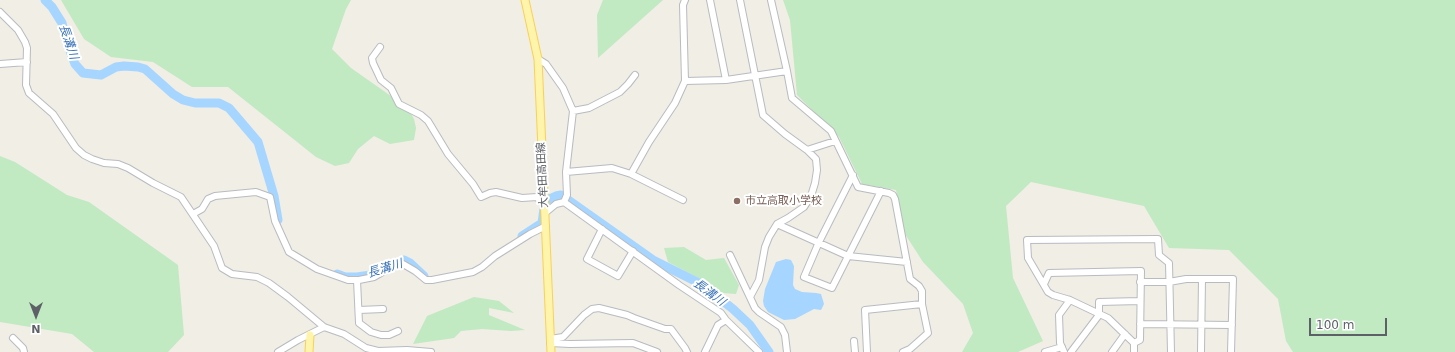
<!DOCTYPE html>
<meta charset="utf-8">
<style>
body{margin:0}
#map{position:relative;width:1455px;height:352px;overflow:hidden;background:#f0eee5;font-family:"DejaVu Sans",sans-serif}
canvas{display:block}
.north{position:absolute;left:16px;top:296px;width:40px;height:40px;-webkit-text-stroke:3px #fff;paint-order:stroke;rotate:180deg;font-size:11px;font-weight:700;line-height:16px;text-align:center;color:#5d6167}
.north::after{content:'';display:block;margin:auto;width:14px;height:18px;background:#5d6167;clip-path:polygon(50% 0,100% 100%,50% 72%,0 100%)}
.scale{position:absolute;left:1309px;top:318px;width:78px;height:18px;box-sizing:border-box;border:2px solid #5d6167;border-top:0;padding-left:5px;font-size:12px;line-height:14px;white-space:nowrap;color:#5d6167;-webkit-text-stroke:3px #fff;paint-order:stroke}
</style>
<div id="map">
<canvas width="1455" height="352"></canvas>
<div class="north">N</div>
<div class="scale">100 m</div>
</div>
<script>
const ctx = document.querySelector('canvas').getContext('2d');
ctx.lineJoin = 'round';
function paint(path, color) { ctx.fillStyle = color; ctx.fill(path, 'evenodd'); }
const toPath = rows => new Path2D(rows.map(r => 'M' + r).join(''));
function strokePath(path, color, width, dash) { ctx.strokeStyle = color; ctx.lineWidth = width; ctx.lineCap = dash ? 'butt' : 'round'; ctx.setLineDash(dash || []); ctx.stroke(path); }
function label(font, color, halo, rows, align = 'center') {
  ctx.font = font + ' "DejaVu Sans","Noto Sans JP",sans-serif'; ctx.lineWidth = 4; ctx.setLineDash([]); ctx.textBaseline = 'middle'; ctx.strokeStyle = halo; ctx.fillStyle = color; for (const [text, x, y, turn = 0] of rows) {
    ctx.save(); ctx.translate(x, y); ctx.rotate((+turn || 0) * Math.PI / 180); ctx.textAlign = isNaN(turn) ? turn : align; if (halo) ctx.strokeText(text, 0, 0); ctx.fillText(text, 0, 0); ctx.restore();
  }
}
paint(toPath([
 [61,0,351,0,346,9,332,49,351,68,408,108,414,119,416,128,414,140,390,144,374,136,358,149,349,163,335,166,316,157,228,87,192,87,153,62,111,57,84,39],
 [603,0,663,0,598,58,597,15],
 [783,0,1455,0,1455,352,1293,352,1286,341,1278,299,1229,250,1169,248,1144,206,1031,182,1006,206,1013,278,1043,341,1018,352,962,352,973,333,963,304,923,262,905,234,896,190,862,184,839,137,797,95,790,20],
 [0,156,15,162,67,195,89,202,178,265,184,335,168,352,94,352,72,334,0,322],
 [684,247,706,260,724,258,739,285,736,294,723,293,706,282,668,262,664,248],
 [474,297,499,301,514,313,489,308,489,315,525,330,511,331,482,329,461,331,454,338,413,344,427,316]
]), '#c1e9c2');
paint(toPath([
 [786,259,791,260,794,266,793,285,795,289,802,292,816,293,821,294,824,304,821,310,814,309,795,319,784,320,768,312,764,306,763,301,765,289,776,262]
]), '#a6d5ff');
strokePath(toPath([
 [45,0,52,7,62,23,66,40,75,64,83,73,101,75,116,67,124,66,138,67,145,69,173,94,183,100,195,103,219,103,229,108,258,142,274,196,278,220],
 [522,236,542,223,545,201,556,196,561,195,653,260,701,284,733,309,750,325,769,352],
 [390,266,404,260,410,263,424,276],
 [337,274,345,277,357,277,371,275]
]), '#a6d5ff', 9);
const minor = toPath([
 [710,0,726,80],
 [740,0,763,115,785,134,807,150,816,159,817,170,815,183,811,196,804,207,788,218,777,224,769,237,765,247,759,280,750,297],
 [771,0,787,71,792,98,831,131,858,187,889,193,893,195,895,199,910,279,919,286,922,291,922,304,928,333,910,349,903,352],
 [0,12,18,30,25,42,27,48,26,85,29,93,53,114,76,148,84,155,92,159,104,163,118,164,128,168,153,183,181,197,214,246,222,268,232,274,257,277,269,283,288,297,324,327,344,334,366,348,378,351,407,350,431,352],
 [380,47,372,58,373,63,381,80,391,88,399,104,421,115,428,121,448,154,473,184,481,197,490,193,496,192,522,198,537,197,545,206],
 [538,59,546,64,563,88,573,111,566,172,567,195,564,202],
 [0,64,27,62],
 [685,81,726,80,787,71],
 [573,111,589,108,620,92,628,84,635,75],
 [807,150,835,141],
 [566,172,612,168,631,174,683,200],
 [631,174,649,142,675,103,685,81,683,5,685,0],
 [853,175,819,242,804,277,832,288,881,191],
 [564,202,679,285,721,313,726,320,759,352],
 [545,213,556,204,564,202],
 [193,214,202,209,208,199,215,196,256,192,270,197,275,221,289,252,317,269,348,280,359,280,374,277,393,266,403,264,415,271,426,280,432,280,473,272,482,267,495,256,530,234,546,226],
 [777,224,848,256,907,262],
 [602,229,587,259,618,276,633,251],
 [730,255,755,308,759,312,781,327,785,335,787,352],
 [357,280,359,323,371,332,381,335,389,335,398,331],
 [1140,282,1169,282,1186,279,1233,279,1231,352],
 [1044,284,1049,273,1141,271,1140,340,1134,343],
 [359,310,383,309],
 [1140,324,1232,325],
 [13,338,23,348,24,352],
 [550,339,563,337,584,315,592,309,599,308,627,315,634,318,665,329,671,329,685,348,687,352],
 [854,341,855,352],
 [550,343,570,344,633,343,657,352],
 [278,352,298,340,324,327],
 [705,352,718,325,726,320],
 [867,352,865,310,922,304],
 [1045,352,1062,347],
 [1064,352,1060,343,1059,315,1070,300],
 [1071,352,1099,315,1099,302,1140,301],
 [1112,352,1125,334],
 [1134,352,1134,343,1108,318,1070,300,1053,295,1048,292,1028,258,1027,240,1158,239,1159,255,1169,263,1171,352],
 [1201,352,1202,279]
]);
const major = toPath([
 [525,0,538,59,551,352],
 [309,352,310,335]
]);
strokePath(minor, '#b8bbc0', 8);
strokePath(major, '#f9d155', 9);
strokePath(minor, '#fff', 6);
strokePath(major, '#fff4ab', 7);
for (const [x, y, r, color] of [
 [737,201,4,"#8d6e63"]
]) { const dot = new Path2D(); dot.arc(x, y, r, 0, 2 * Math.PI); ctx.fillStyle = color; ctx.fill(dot); strokePath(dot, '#fff', 1.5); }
label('11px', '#5d6167', '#fff', [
 ["大牟田高田線",543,175,-93]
]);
label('11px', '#785e54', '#fff', [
 ["市立高取小学校",745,201]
], 'left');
label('italic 12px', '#3c74b8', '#fff', [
 ["長溝川",68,42,71],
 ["長溝川",385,269,-17],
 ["長溝川",709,293,37]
]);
</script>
